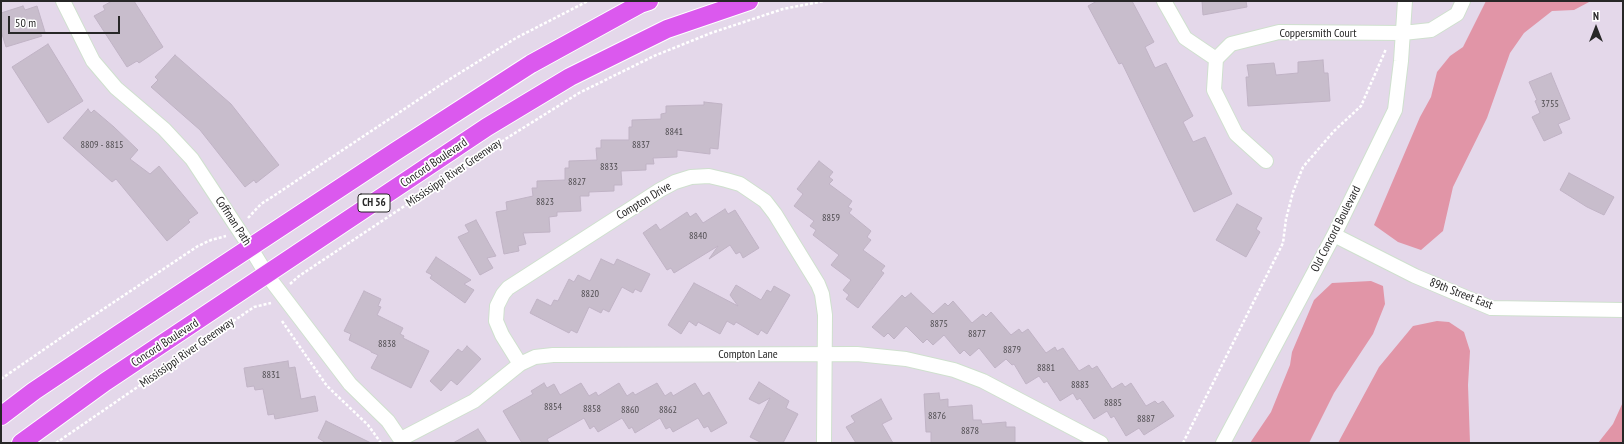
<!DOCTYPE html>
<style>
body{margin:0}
#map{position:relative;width:1624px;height:444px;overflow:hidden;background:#e4d8ea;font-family:"PT Sans Narrow",sans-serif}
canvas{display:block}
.frame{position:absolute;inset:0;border:2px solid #272727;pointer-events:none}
.north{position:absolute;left:1576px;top:8px;width:40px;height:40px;-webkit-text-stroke:3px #fff;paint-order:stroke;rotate:0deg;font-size:11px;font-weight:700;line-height:16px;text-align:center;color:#272727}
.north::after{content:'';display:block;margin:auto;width:14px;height:18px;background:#272727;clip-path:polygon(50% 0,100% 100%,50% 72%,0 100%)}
.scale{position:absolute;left:8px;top:16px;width:112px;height:18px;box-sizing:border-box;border:2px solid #272727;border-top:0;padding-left:5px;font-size:12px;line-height:14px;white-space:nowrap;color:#272727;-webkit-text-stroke:3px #fff;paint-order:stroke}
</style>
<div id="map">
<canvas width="1624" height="444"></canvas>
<div class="frame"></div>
<div class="north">N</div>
<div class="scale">50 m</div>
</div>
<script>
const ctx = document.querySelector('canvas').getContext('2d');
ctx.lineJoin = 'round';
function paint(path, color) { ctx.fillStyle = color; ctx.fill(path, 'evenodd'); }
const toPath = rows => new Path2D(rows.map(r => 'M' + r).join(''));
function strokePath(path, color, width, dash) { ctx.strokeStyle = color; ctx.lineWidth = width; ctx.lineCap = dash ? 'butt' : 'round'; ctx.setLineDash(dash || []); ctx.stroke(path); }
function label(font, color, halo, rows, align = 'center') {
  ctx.font = font + ' "PT Sans Narrow",sans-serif'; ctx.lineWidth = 3.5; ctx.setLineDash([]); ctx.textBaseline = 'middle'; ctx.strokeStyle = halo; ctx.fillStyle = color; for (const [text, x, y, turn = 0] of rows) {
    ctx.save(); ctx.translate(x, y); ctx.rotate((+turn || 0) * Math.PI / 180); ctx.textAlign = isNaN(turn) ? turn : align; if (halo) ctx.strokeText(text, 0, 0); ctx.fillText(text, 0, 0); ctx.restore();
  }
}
paint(toPath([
 [1486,1,1591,1,1574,10,1552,11,1524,33,1510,53,1487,118,1453,187,1443,231,1421,250,1398,242,1374,225,1420,117,1431,97,1437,72,1450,56,1463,47],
 [1371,281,1383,286,1385,304,1373,334,1334,393,1309,443,1250,443,1271,412,1290,365,1292,352,1314,300,1332,283],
 [1437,321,1449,322,1464,332,1470,351,1468,385,1470,443,1338,443,1379,367,1413,326],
 [1623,402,1623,443,1598,443,1613,424]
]), '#e195a7');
const building = toPath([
 [112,1,134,1,163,47,139,63,137,61,127,67,94,16,105,10,103,6,112,1],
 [1097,1,1132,1,1154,42,1145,47,1155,68,1166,63,1193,116,1183,122,1193,142,1205,137,1232,194,1194,212,1122,63,1119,64,1088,6,1097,1],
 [1202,1,1246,1,1247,7,1203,15,1202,1],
 [23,6,25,10,37,6,45,32,40,33,42,36,6,47,1,31,1,13,23,6],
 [48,44,83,101,48,123,12,67,48,44],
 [175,55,231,104,279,165,256,183,254,180,245,187,200,130,151,87,158,80,155,77,175,55],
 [1323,60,1324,73,1328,73,1330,101,1248,106,1246,77,1249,77,1247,65,1274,63,1276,75,1298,73,1298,62,1323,60],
 [1551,73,1570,119,1558,124,1562,133,1544,141,1532,117,1540,113,1535,101,1537,100,1529,82,1551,73],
 [704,102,722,104,718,149,710,148,710,154,677,150,677,157,653,158,654,164,646,164,646,170,621,171,622,185,614,185,614,191,589,192,589,196,580,196,581,211,557,212,557,216,549,217,550,232,523,233,526,244,518,246,519,251,504,254,496,212,507,210,506,202,533,196,532,188,537,188,537,181,565,180,565,168,569,168,569,161,597,160,596,148,601,148,601,140,629,140,629,127,632,127,632,120,661,119,661,114,666,113,666,106,704,105,704,102],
 [88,109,91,113,94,110,114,127,138,150,130,159,150,174,159,166,198,213,188,220,190,222,167,241,116,179,112,182,63,138,88,109],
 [819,161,833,172,829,177,833,180,829,184,852,201,848,207,852,209,849,213,871,231,867,237,871,240,863,250,885,266,881,271,884,273,858,308,846,299,849,295,843,290,851,280,831,265,839,255,813,235,816,230,810,226,814,221,794,206,803,194,797,189,819,161],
 [1569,173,1614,197,1604,215,1587,207,1560,190,1569,173],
 [1237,204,1262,218,1256,229,1260,232,1246,257,1216,240,1237,204],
 [725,209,728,214,735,210,759,248,743,258,740,252,736,254,730,245,709,259,718,246,674,273,671,268,667,270,643,233,656,224,660,230,687,212,690,217,696,213,703,223,725,209],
 [476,220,496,256,487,258,493,268,480,275,458,237,469,232,465,225,476,220],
 [436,257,471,280,464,284,474,290,465,303,430,278,432,275,426,272,436,257],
 [601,259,614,265,617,259,650,274,641,292,635,289,633,293,622,287,609,312,603,309,601,313,589,307,577,333,571,330,569,333,530,313,537,299,551,306,554,300,558,301,569,279,574,282,578,275,590,281,601,259],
 [694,283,738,306,730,295,736,285,761,300,767,290,771,292,774,286,790,295,767,334,761,330,758,335,736,322,734,325,727,321,720,334,698,322,696,326,689,321,681,334,668,325,694,283],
 [364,291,381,299,378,306,381,307,377,315,403,328,400,334,404,336,403,338,429,351,411,388,371,368,378,355,371,352,371,351,349,340,351,334,344,331,364,291],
 [911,293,933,314,945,303,948,306,953,301,972,323,983,314,986,317,991,312,1011,335,1019,329,1022,333,1028,329,1046,353,1055,347,1057,351,1063,348,1079,371,1089,365,1092,369,1097,366,1112,389,1122,383,1125,387,1131,383,1146,406,1155,401,1158,404,1163,401,1174,416,1144,435,1139,428,1126,436,1114,416,1111,418,1107,411,1094,419,1080,398,1077,400,1073,393,1060,401,1047,381,1044,383,1039,376,1026,384,1014,364,1012,365,1006,359,995,368,979,348,970,356,964,350,960,354,944,335,933,345,927,339,923,343,906,326,894,339,888,333,884,337,872,327,902,295,905,298,911,293],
 [467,346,481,359,457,385,451,380,441,391,430,381,458,349,462,352,467,346],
 [288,361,289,368,295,367,301,399,315,396,318,411,275,419,274,414,268,415,263,389,255,390,254,386,247,387,244,368,288,361],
 [759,382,789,401,786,408,798,414,783,443,762,443,750,437,770,398,759,404,749,399,759,382],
 [544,383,547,388,554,384,560,395,581,383,589,396,596,392,598,396,619,383,627,396,633,392,635,395,657,383,665,396,671,392,673,396,695,383,703,396,709,392,727,423,711,432,708,426,704,428,698,418,673,432,670,427,666,429,660,418,635,433,632,427,629,429,622,418,598,432,594,426,590,429,584,418,547,439,549,443,522,443,503,411,533,394,531,391,544,383],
 [939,393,940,400,948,399,948,407,972,405,973,420,981,420,982,424,1006,422,1006,427,1015,427,1015,443,931,443,931,432,926,432,924,394,939,393],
 [881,399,892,419,882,424,893,443,856,443,846,427,855,422,851,416,881,399],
 [326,421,371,443,326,443,318,438,326,421],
 [478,429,487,443,453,443,478,429]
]);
paint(building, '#c8bdcc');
strokePath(building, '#c0b3c5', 1);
const minor = toPath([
 [63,1,93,61,116,88,164,129,192,159,250,247,267,275,350,384,388,421,403,443],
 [1164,1,1185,38,1216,59],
 [1266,161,1236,134,1214,90,1216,59,1231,44,1279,32,1403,33,1431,30,1457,14,1463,1],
 [1334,235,1415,276,1491,308,1623,310],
 [520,364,502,335,496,321,497,306,503,294,508,288,660,190,675,182,691,177,709,176,726,180,740,184,765,201,775,214,818,284,822,294,825,315,824,443],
 [401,439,474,401,520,364,535,357,553,355,857,354,906,359,954,370,983,381,1101,443],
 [1223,443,1334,235,1395,110,1401,61,1405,1]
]);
const major = toPath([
 [1,416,34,391,119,334,396,151,531,64,640,4,649,1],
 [21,443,105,382,487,127,570,77,667,29,749,1]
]);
strokePath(minor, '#cfe0ce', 16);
strokePath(major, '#fff', 20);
strokePath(toPath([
 [248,218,261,204,275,195,442,84,516,38,588,1],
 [290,284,299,276,507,138,579,93,654,56,711,33,783,9,824,1],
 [282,321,327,386,368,425,381,443],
 [1,379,81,324,198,246,211,240,226,236],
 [56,443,254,307,271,303],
 [1183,443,1283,243,1286,219,1293,192,1303,167,1334,131,1361,106,1386,49]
]), '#fff', 2.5, [3, 2]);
strokePath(minor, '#fff', 14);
strokePath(major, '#db59ee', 18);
label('10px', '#4f4c50', null, [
 ["3755",1550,104],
 ["8841",674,132],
 ["8809 - 8815",102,145],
 ["8837",641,145],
 ["8833",609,167],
 ["8827",577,182],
 ["8823",545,202],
 ["8859",831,218],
 ["8840",698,236],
 ["8820",590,294],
 ["8875",939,324],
 ["8877",977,334],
 ["8838",387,344],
 ["8879",1012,350],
 ["8881",1046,368],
 ["8831",271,375],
 ["8883",1080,385],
 ["8885",1113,403],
 ["8854",553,407],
 ["8858",592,409],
 ["8860",630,410],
 ["8862",668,410],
 ["8876",937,416],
 ["8887",1146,419],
 ["8878",970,431]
]);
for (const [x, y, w] of [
 [374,203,32]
]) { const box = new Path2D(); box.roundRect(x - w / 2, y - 9, w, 18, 3); ctx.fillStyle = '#fff'; ctx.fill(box); strokePath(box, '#272727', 1); }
label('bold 11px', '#272727', null, [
 ["CH 56",374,203]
]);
label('12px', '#272727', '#fff', [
 ["Coppersmith Court",1318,34],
 ["Concord Boulevard",434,163,-34],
 ["Mississippi River Greenway",454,173,-34],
 ["Compton Drive",644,201,-31],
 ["Coffman Path",233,221,57],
 ["Old Concord Boulevard",1336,229,-63],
 ["89th Street East",1461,294,21],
 ["Concord Boulevard",165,343,-33],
 ["Mississippi River Greenway",187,353,-35],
 ["Compton Lane",748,355]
]);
</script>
